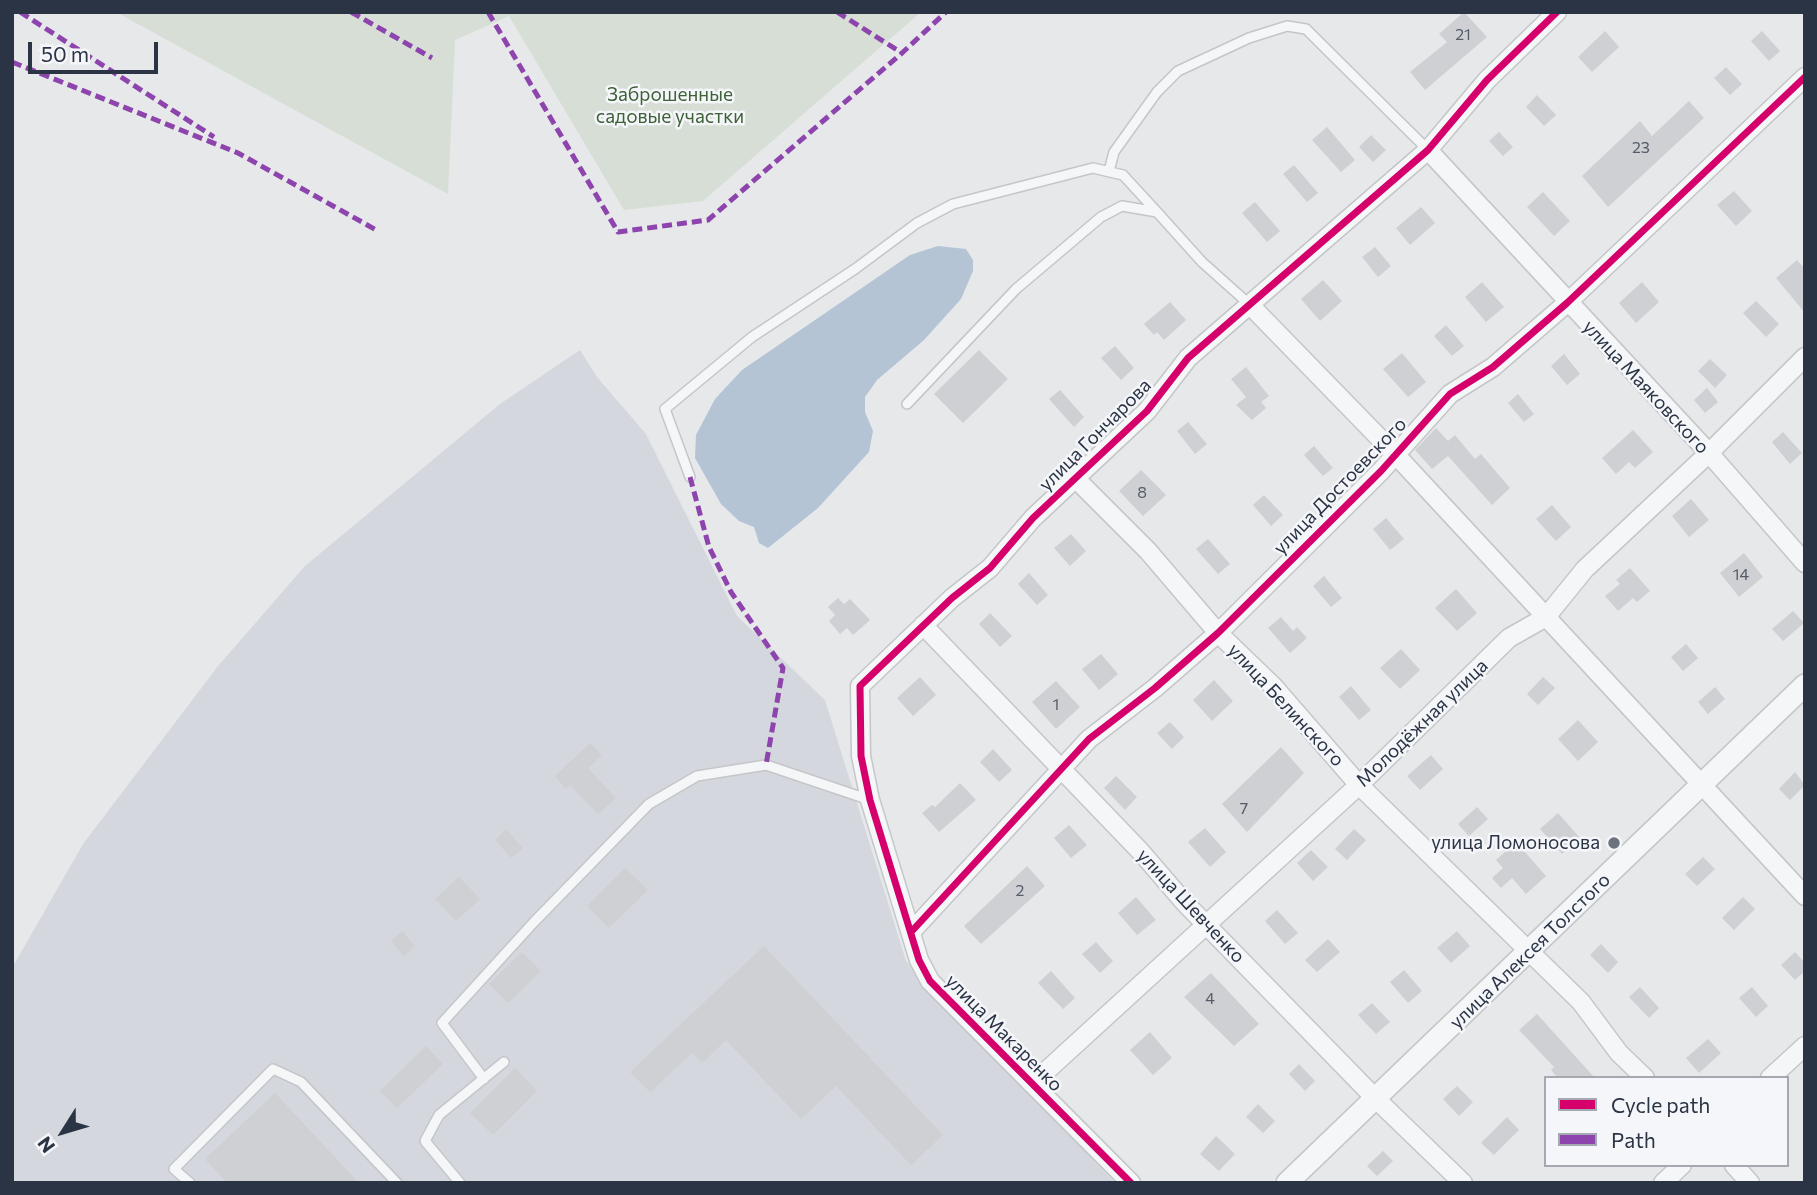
<!DOCTYPE html>
<meta charset="utf-8">
<style>
body{margin:0}
#map{position:relative;width:1817px;height:1195px;overflow:hidden;background:#e6e8ea;font-family:Commissioner,sans-serif}
canvas{display:block}
.frame{position:absolute;inset:0;border:14px solid #2b3445;pointer-events:none}
.legend{position:absolute;left:1544px;top:1076px;width:245px;height:91px;box-sizing:border-box;background:#f4f6f9;border:2px solid #a4a8b1;margin:0;padding:9px 12px;list-style:none;font-size:21px;color:#2b3445}
.legend li{display:flex;align-items:center;gap:14px;height:35px}
.legend b{width:35px;border:2px solid #a4a8b1}
.north{position:absolute;left:28px;top:1097px;width:70px;height:70px;-webkit-text-stroke:5px #f4f6f9;paint-order:stroke;rotate:233deg;font-size:19px;font-weight:700;line-height:28px;text-align:center;color:#2b3445}
.north::after{content:'';display:block;margin:auto;width:24px;height:32px;background:#2b3445;clip-path:polygon(50% 0,100% 100%,50% 72%,0 100%)}
.scale{position:absolute;left:28px;top:42px;width:130px;height:32px;box-sizing:border-box;border:4px solid #2b3445;border-top:0;padding-left:9px;font-size:21px;line-height:24px;white-space:nowrap;color:#2b3445;-webkit-text-stroke:5px #f4f6f9;paint-order:stroke}
</style>
<div id="map">
<canvas width="1817" height="1195"></canvas>
<div class="frame"></div>
<ul class="legend">
<li><b style="height:9px;background:#d6006c"></b>Cycle path</li>
<li><b style="height:9px;background:#8e44ad"></b>Path</li>
</ul>
<div class="north">N</div>
<div class="scale">50 m</div>
</div>
<script>
const ctx = document.querySelector('canvas').getContext('2d');
ctx.lineJoin = 'round';
function paint(path, color) { ctx.fillStyle = color; ctx.fill(path, 'evenodd'); }
const toPath = rows => new Path2D(rows.map(r => 'M' + r).join(''));
function strokePath(path, color, width, dash) { ctx.strokeStyle = color; ctx.lineWidth = width; ctx.lineCap = dash ? 'butt' : 'round'; ctx.setLineDash(dash || []); ctx.stroke(path); }
function label(font, color, halo, rows, align = 'center') {
  ctx.font = font + ' Commissioner,sans-serif'; ctx.lineWidth = 5; ctx.setLineDash([]); ctx.textBaseline = 'middle'; ctx.strokeStyle = halo; ctx.fillStyle = color; for (const [text, x, y, turn = 0] of rows) {
    ctx.save(); ctx.translate(x, y); ctx.rotate((+turn || 0) * Math.PI / 180); ctx.textAlign = isNaN(turn) ? turn : align; if (halo) ctx.strokeText(text, 0, 0); ctx.fillText(text, 0, 0); ctx.restore();
  }
}
paint(toPath([
 [580,350,597,377,646,434,737,616,825,700,906,961,1115,1183,12,1183,12,968,83,844,218,666,305,566,500,404]
]), '#d4d7dd');
paint(toPath([
 [116,12,921,12,703,201,624,210,509,16,455,40,448,194]
]), '#d6ded6');
paint(toPath([
 [938,246,966,249,973,260,973,271,961,299,924,340,877,380,865,397,865,412,873,431,869,452,818,508,768,548,759,543,754,527,739,521,721,504,695,458,696,435,715,399,742,370,910,255]
]), '#b4c4d5');
paint(toPath([
 [1464,12,1487,37,1425,90,1410,72,1447,42,1439,34],
 [1605,31,1619,47,1592,72,1578,57],
 [1762,31,1780,51,1769,61,1751,41],
 [1726,67,1742,84,1730,95,1714,78],
 [1537,95,1556,115,1544,126,1526,107],
 [1689,101,1704,118,1608,207,1582,176,1640,121,1652,136],
 [1327,127,1355,160,1341,172,1312,140],
 [1499,132,1513,147,1503,156,1489,141],
 [1371,135,1386,150,1373,162,1359,147],
 [1294,165,1318,193,1307,202,1283,174],
 [1734,191,1752,211,1736,226,1717,205],
 [1543,192,1570,221,1554,236,1527,207],
 [1255,202,1280,231,1267,242,1242,213],
 [1421,207,1435,223,1410,245,1396,228],
 [1375,247,1391,266,1378,277,1362,257],
 [1797,260,1805,269,1805,313,1776,278],
 [1323,280,1342,301,1320,321,1301,299],
 [1482,282,1504,307,1486,322,1465,297],
 [1642,282,1659,302,1636,323,1619,303],
 [1756,301,1779,324,1766,337,1743,313],
 [1170,302,1186,320,1164,340,1157,332,1154,335,1144,324],
 [1446,325,1464,346,1452,356,1434,336],
 [1115,346,1134,368,1121,380,1101,358],
 [979,350,1008,379,963,423,934,394],
 [1402,353,1426,382,1408,397,1383,369],
 [1564,354,1580,374,1567,385,1551,366],
 [1710,359,1727,375,1715,388,1698,371],
 [1246,367,1269,396,1261,402,1266,408,1252,420,1236,405,1246,397,1231,379],
 [1707,388,1718,402,1705,413,1694,400],
 [1060,390,1084,417,1074,427,1049,399],
 [1518,394,1534,414,1524,422,1508,403],
 [1188,422,1207,444,1195,454,1177,431],
 [1436,428,1448,441,1455,435,1475,459,1481,454,1510,488,1492,505,1448,456,1432,469,1415,450],
 [1633,430,1653,452,1635,468,1629,462,1616,474,1602,458],
 [1783,432,1802,453,1790,464,1772,442],
 [1314,446,1333,468,1323,476,1304,455],
 [1141,470,1166,495,1143,516,1119,491],
 [1264,495,1283,515,1271,526,1253,505],
 [1691,499,1709,520,1689,537,1672,516],
 [1552,505,1571,527,1556,541,1536,519],
 [1386,518,1404,539,1390,550,1373,529],
 [1071,534,1086,551,1070,566,1054,548],
 [1208,539,1230,564,1218,574,1196,549],
 [1744,553,1763,577,1739,597,1720,573],
 [1630,568,1650,591,1637,602,1633,598,1618,611,1605,596,1620,584,1616,580],
 [1029,573,1048,595,1037,605,1018,584],
 [1324,576,1342,598,1331,607,1313,586],
 [1456,589,1477,613,1457,631,1435,608],
 [838,598,844,604,850,599,870,620,853,635,847,628,840,634,829,621,835,615,828,607],
 [1793,611,1804,623,1783,641,1772,629],
 [990,613,1012,636,1000,647,979,624],
 [1281,617,1293,631,1297,627,1307,638,1290,653,1268,628],
 [1686,644,1698,658,1683,671,1671,657],
 [1401,649,1420,670,1400,689,1380,668],
 [1101,654,1118,674,1099,690,1082,669],
 [920,677,936,695,913,716,897,698],
 [1543,677,1555,688,1538,705,1527,694],
 [1214,680,1233,701,1212,721,1193,700],
 [1056,681,1080,707,1056,729,1032,702],
 [1351,686,1371,710,1359,720,1339,697],
 [1715,687,1725,699,1708,714,1698,702],
 [1578,720,1598,742,1578,761,1558,739],
 [1170,722,1184,737,1172,749,1157,733],
 [590,743,602,755,588,768,616,798,598,814,570,785,566,789,555,776],
 [1281,747,1304,773,1247,832,1222,804],
 [993,749,1012,770,999,782,980,762],
 [1431,755,1443,769,1420,790,1407,776],
 [1795,772,1805,785,1790,800,1779,789],
 [1116,776,1137,797,1125,810,1104,788],
 [960,783,976,800,939,832,922,813,932,805,935,807],
 [1477,807,1488,819,1469,836,1458,824],
 [1558,813,1580,838,1562,854,1540,829],
 [1069,825,1087,845,1071,858,1054,838],
 [1205,828,1226,852,1210,867,1188,842],
 [506,829,523,848,511,858,495,840],
 [1354,829,1366,840,1347,860,1335,849],
 [1516,842,1546,876,1526,894,1512,878,1501,888,1492,878,1503,868,1496,860],
 [1311,850,1328,867,1313,881,1297,863],
 [1703,857,1715,869,1697,886,1685,874],
 [1027,866,1045,886,981,944,964,926],
 [625,868,648,890,609,928,587,906],
 [459,877,480,899,456,921,435,899],
 [1136,897,1156,920,1137,935,1118,913],
 [1743,897,1755,909,1734,930,1722,918],
 [1277,910,1298,933,1285,944,1265,921],
 [402,931,415,946,404,956,391,941],
 [1457,931,1470,946,1451,963,1437,948],
 [1328,939,1340,952,1317,972,1305,960],
 [1096,942,1113,961,1100,973,1082,954],
 [1601,944,1618,962,1608,973,1590,955],
 [764,946,943,1135,911,1165,836,1086,801,1119,726,1040,702,1063,692,1053,650,1092,630,1072],
 [522,952,541,971,508,1003,489,984],
 [1795,952,1805,963,1805,971,1795,980,1781,965],
 [1404,970,1422,991,1408,1003,1390,982],
 [1051,971,1075,998,1063,1009,1038,983],
 [1211,973,1259,1024,1234,1046,1184,997],
 [1640,987,1659,1008,1649,1018,1629,997],
 [1752,987,1768,1006,1756,1017,1739,998],
 [1372,1003,1390,1022,1376,1034,1358,1015],
 [1537,1014,1556,1035,1595,1078,1558,1078,1551,1070,1554,1067,1519,1030],
 [1150,1032,1172,1058,1153,1075,1130,1050],
 [1708,1039,1721,1053,1699,1073,1686,1058],
 [426,1046,443,1064,397,1108,380,1091],
 [1299,1064,1315,1081,1305,1091,1289,1074],
 [515,1068,537,1091,493,1135,470,1113],
 [1457,1086,1473,1102,1459,1116,1443,1099],
 [275,1093,359,1183,227,1183,205,1159],
 [1258,1104,1275,1121,1263,1133,1246,1117],
 [1507,1117,1519,1130,1494,1155,1481,1143],
 [1216,1136,1235,1154,1219,1171,1200,1154],
 [1383,1151,1393,1161,1377,1176,1367,1166]
]), '#ced0d3');
const service = toPath([
 [1109,171,1114,152,1157,92,1178,71,1249,38,1287,26,1306,29,1428,150],
 [907,404,1016,289,1101,217,1122,206,1157,212,1202,262,1249,304],
 [690,477,665,409,752,337,855,269,917,223,953,204,1093,168,1123,175,1157,212],
 [484,1079,442,1023,534,922,649,804,697,776,766,765,870,800],
 [190,1183,174,1169,273,1069,301,1082,397,1183],
 [460,1183,425,1141,439,1115,504,1062]
]);
const minor = toPath([
 [1428,150,1709,453,1805,563],
 [1249,304,1395,454,1805,896],
 [1076,479,1148,551,1218,633,1273,686,1359,785,1581,1002,1619,1053,1645,1078],
 [923,625,1141,852,1184,902,1375,1098,1463,1183],
 [912,931,1089,739,1155,688,1218,633,1381,471,1450,394,1493,367,1567,303,1805,77],
 [1770,1078,1805,1046],
 [1032,1084,1359,785,1509,638,1546,617,1585,569,1709,453,1805,357],
 [1734,1165,1750,1183],
 [1131,1183,930,981,919,960,870,800,861,756,860,686,952,598,990,568,1033,518,1147,411,1188,358,1428,150,1487,80,1557,12],
 [1663,1183,1682,1165]
]);
const tertiary = toPath([
 [1287,1183,1805,685]
]);
strokePath(service, '#c4c6c8', 12);
strokePath(minor, '#c4c6c8', 21);
strokePath(tertiary, '#c4c6c8', 24);
strokePath(service, '#f5f6f7', 9);
strokePath(minor, '#f5f6f7', 18);
strokePath(tertiary, '#f5f6f7', 21);
strokePath(toPath([
 [20,12,214,137],
 [351,12,432,58],
 [488,12,618,232,708,220,902,53,946,12],
 [837,12,902,53],
 [12,62,238,153,378,231],
 [690,477,709,547,731,592,783,668,766,765]
]), '#8e44ad', 5, [10, 5]);
strokePath(toPath([
 [912,931,1089,739,1155,688,1218,633,1381,471,1450,394,1493,367,1567,303,1805,77],
 [1131,1183,930,981,919,960,870,800,861,756,860,686,952,598,990,568,1033,518,1147,411,1188,358,1428,150,1487,80,1557,12]
]), '#d6006c', 7);
for (const [x, y, r, color] of [
 [1614,843,7,"#6c737f"]
]) { const dot = new Path2D(); dot.arc(x, y, r, 0, 2 * Math.PI); ctx.fillStyle = color; ctx.fill(dot); strokePath(dot, '#f4f6f9', 2.5); }
label('16px', '#545c69', null, [
 ["21",1463,35],
 ["23",1641,148],
 ["8",1142,493],
 ["14",1741,575],
 ["1",1056,705],
 ["7",1244,809],
 ["2",1020,891],
 ["4",1210,999]
]);
label('19px', '#3f6138', '#f4f6f9', [
 ["Заброшенные",670,95],
 ["садовые участки",670,117]
]);
label('19px', '#2b3445', '#f4f6f9', [
 ["улица Маяковского",1646,387,47],
 ["улица Гончарова",1095,435,-45],
 ["улица Достоевского",1340,486,-46],
 ["улица Белинского",1286,705,47],
 ["Молодёжная улица",1422,723,-44],
 ["улица Шевченко",1191,906,47],
 ["улица Алексея Толстого",1530,951,-44],
 ["улица Макаренко",1004,1033,45]
]);
label('19px', '#2b3445', '#f4f6f9', [
 ["улица Ломоносова",1600,843]
], 'right');
</script>
